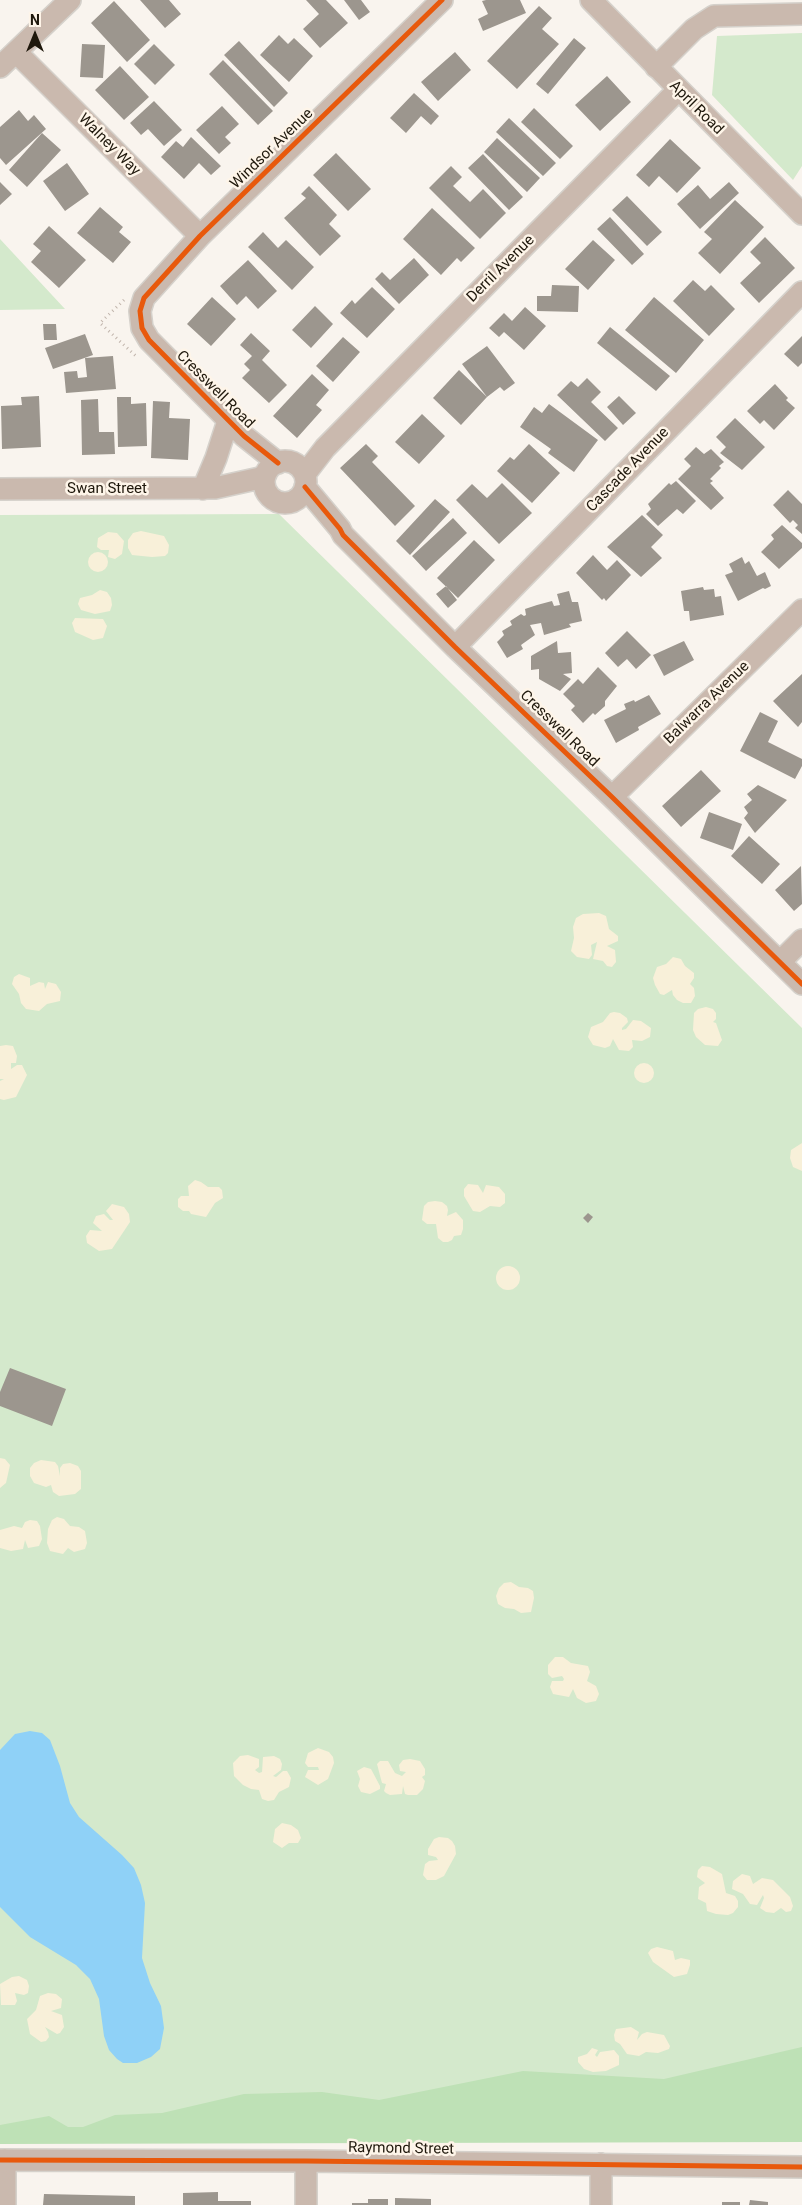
<!DOCTYPE html>
<style>
body{margin:0}
#map{position:relative;width:802px;height:2205px;overflow:hidden;background:#f9f4ee;font-family:Roboto,sans-serif}
canvas{display:block}
.north{position:absolute;left:10px;top:10px;width:50px;height:50px;-webkit-text-stroke:4px #fef5e9;paint-order:stroke;rotate:0deg;font-size:14px;font-weight:700;line-height:20px;text-align:center;color:#1f180c}
.north::after{content:'';display:block;margin:auto;width:18px;height:22px;background:#1f180c;clip-path:polygon(50% 0,100% 100%,50% 72%,0 100%)}
</style>
<div id="map">
<canvas width="802" height="2205"></canvas>
<div class="north">N</div>
</div>
<script>
const ctx = document.querySelector('canvas').getContext('2d');
ctx.lineJoin = 'round';
function paint(path, color) { ctx.fillStyle = color; ctx.fill(path, 'evenodd'); }
const toPath = rows => new Path2D(rows.map(r => 'M' + r).join(''));
function strokePath(path, color, width, dash) { ctx.strokeStyle = color; ctx.lineWidth = width; ctx.lineCap = dash ? 'butt' : 'round'; ctx.setLineDash(dash || []); ctx.stroke(path); }
function label(font, color, halo, rows, align = 'center') {
  ctx.font = font + ' Roboto,sans-serif'; ctx.lineWidth = 5; ctx.setLineDash([]); ctx.textBaseline = 'middle'; ctx.strokeStyle = halo; ctx.fillStyle = color; for (const [text, x, y, turn = 0] of rows) {
    ctx.save(); ctx.translate(x, y); ctx.rotate((+turn || 0) * Math.PI / 180); ctx.textAlign = isNaN(turn) ? turn : align; if (halo) ctx.strokeText(text, 0, 0); ctx.fillText(text, 0, 0); ctx.restore();
  }
}
paint(toPath([
 [802,33,802,166,793,180,712,95,717,36],
 [0,239,65,309,0,310],
 [279,514,802,1028,802,2130,0,2137,0,515]
]), '#d4e9cc');
paint(toPath([
 [802,2047,802,2142,0,2144,0,2125,49,2116,68,2127,83,2127,115,2115,162,2113,244,2094,322,2092,379,2100,523,2071,664,2079]
]), '#bee1b6');
paint(toPath([
 [141,531,164,536,169,545,168,553,165,556,152,557,132,555,128,548,128,540,133,533],
 [108,532,117,533,124,541,122,554,115,559,108,557,109,550,101,550,97,547,98,538],
 '88 562a10 10 0 1 1 20 0a10 10 0 1 1-20 0Z',
 [100,590,107,592,111,598,112,605,110,611,95,614,81,610,78,604,80,598,92,595],
 [75,618,103,619,107,626,103,638,93,640,75,632,72,623],
 [599,913,606,916,609,929,618,936,618,941,607,946,615,950,616,962,612,967,607,966,603,961,593,959,597,942,591,945,592,955,589,959,577,957,571,951,574,938,573,927,576,918,583,914],
 [673,957,681,959,685,966,694,973,694,978,690,984,694,988,695,996,691,1003,683,1003,677,1000,673,995,672,990,664,995,660,994,655,985,653,978,657,967,666,964],
 [19,974,30,978,30,986,39,982,44,983,45,989,48,982,56,984,61,992,60,1001,47,1004,39,1011,26,1009,21,1003,19,994,12,984,14,977],
 [706,1007,713,1009,716,1013,716,1019,713,1022,716,1023,722,1040,718,1046,705,1045,696,1037,693,1030,694,1013,698,1009],
 [614,1012,620,1013,627,1018,628,1022,622,1028,622,1030,626,1029,633,1020,641,1021,651,1028,650,1037,642,1041,632,1040,633,1047,629,1051,619,1050,613,1039,610,1046,605,1048,593,1045,588,1037,591,1027,603,1022,610,1013],
 [6,1045,13,1046,17,1056,16,1063,11,1063,11,1069,17,1065,22,1065,27,1075,16,1097,4,1100,0,1099,0,1081,4,1079,0,1079,0,1046],
 '634 1073a10 10 0 1 1 20 0a10 10 0 1 1-20 0Z',
 [802,1143,802,1171,793,1167,790,1158,791,1150],
 [195,1180,201,1182,208,1187,219,1187,222,1190,223,1198,215,1203,206,1217,191,1214,189,1211,183,1211,178,1207,178,1199,181,1196,189,1196,188,1186],
 [468,1184,478,1185,483,1193,486,1185,499,1187,505,1194,505,1203,500,1207,490,1206,480,1212,473,1211,464,1196,464,1189],
 [435,1201,442,1202,447,1206,448,1210,447,1216,456,1212,463,1220,463,1229,461,1235,454,1236,452,1240,448,1242,443,1242,438,1238,436,1224,427,1224,422,1220,424,1206,428,1202],
 [112,1204,124,1207,129,1214,130,1222,112,1249,99,1251,87,1243,86,1236,90,1230,102,1231,93,1223,96,1216,104,1214,110,1220,113,1220,106,1211],
 '496 1278a12 12 0 1 1 24 0a12 12 0 1 1-24 0Z',
 [0,1458,5,1459,10,1465,6,1483,0,1488],
 [41,1460,55,1462,58,1466,60,1476,60,1468,63,1464,70,1463,78,1466,81,1471,81,1489,75,1494,59,1496,53,1492,51,1485,46,1487,34,1483,30,1476,30,1468,34,1463],
 [57,1517,64,1519,70,1526,79,1527,85,1531,87,1543,85,1549,74,1552,68,1548,63,1554,50,1551,47,1543,48,1529,52,1520],
 [30,1520,37,1521,40,1526,42,1539,39,1546,28,1548,25,1540,23,1549,11,1551,0,1548,0,1530,14,1526,22,1528,25,1522],
 [511,1582,519,1587,528,1588,533,1591,534,1598,531,1612,521,1613,514,1609,505,1608,498,1604,496,1596,499,1588,504,1583],
 [555,1657,563,1657,571,1663,588,1666,590,1672,587,1681,596,1686,599,1694,596,1701,586,1703,577,1698,573,1689,569,1697,553,1694,550,1687,552,1681,563,1681,564,1679,562,1676,552,1678,548,1674,548,1665],
 [318,1748,329,1752,333,1757,334,1763,328,1779,318,1785,305,1777,308,1770,319,1770,318,1767,308,1767,305,1763,308,1753],
 [248,1755,259,1759,259,1767,255,1770,259,1773,262,1772,263,1757,274,1756,280,1759,282,1764,281,1770,273,1776,276,1777,283,1771,287,1771,291,1778,289,1787,279,1792,274,1800,268,1801,262,1799,259,1790,251,1789,243,1785,234,1776,233,1763,240,1756],
 [410,1759,420,1761,425,1769,425,1775,422,1777,425,1781,423,1789,417,1795,408,1795,405,1794,403,1786,402,1794,390,1795,386,1793,384,1791,386,1784,382,1783,377,1764,380,1761,388,1761,395,1773,402,1776,406,1772,400,1771,399,1765,403,1760],
 [364,1767,371,1769,380,1786,380,1789,370,1794,361,1792,358,1786,360,1779,357,1771],
 [282,1823,291,1825,298,1830,301,1838,298,1843,289,1843,282,1848,273,1842,275,1829],
 [439,1837,448,1838,452,1841,455,1846,456,1854,444,1876,436,1880,427,1880,423,1875,425,1864,429,1861,438,1860,436,1857,428,1855,428,1849,434,1839],
 [702,1866,710,1867,722,1874,726,1893,735,1896,738,1901,738,1907,733,1913,728,1915,716,1914,707,1911,706,1903,698,1899,699,1887,705,1883,697,1877,698,1870],
 [742,1874,750,1876,753,1884,762,1878,773,1880,790,1897,793,1906,791,1911,786,1912,781,1908,774,1913,766,1912,760,1908,764,1898,763,1895,757,1905,750,1904,743,1894,732,1889,733,1881],
 [657,1947,673,1951,675,1960,681,1958,690,1960,690,1965,687,1974,674,1977,653,1962,648,1953,651,1949],
 [19,1976,27,1980,29,1986,28,1993,24,1995,15,1993,17,2001,15,2005,1,2005,0,1984,12,1977],
 [48,1993,56,1994,62,1999,61,2008,51,2011,62,2015,64,2027,60,2033,57,2034,45,2027,48,2032,49,2037,46,2041,41,2042,30,2034,27,2019,36,2010,40,1996],
 [631,2027,639,2032,637,2040,642,2034,647,2032,664,2035,670,2046,669,2049,658,2053,646,2052,639,2056,627,2054,620,2044,615,2041,614,2035,616,2029],
 [592,2048,598,2050,595,2055,597,2057,600,2052,614,2050,619,2056,619,2065,606,2071,593,2072,584,2069,578,2062,578,2057,587,2054]
]), '#f8f0d9');
paint(toPath([
 [30,1731,42,1733,50,1740,60,1766,70,1803,79,1817,122,1855,134,1868,141,1885,145,1903,142,1958,150,1983,161,2006,164,2028,160,2049,151,2057,137,2063,123,2063,117,2059,109,2050,104,2036,99,1999,90,1979,76,1965,30,1937,0,1907,0,1750,15,1734]
]), '#8fd1f7');
paint(toPath([
 [140,0,169,0,181,14,165,28],
 [306,0,326,0,348,23,320,48,303,29,319,14],
 [344,0,361,0,370,12,359,20],
 [486,0,520,0,526,13,483,31,478,19,488,14,482,1],
 [114,1,150,40,127,62,91,23],
 [539,6,552,18,542,29,559,44,517,89,487,61],
 [279,35,288,44,294,38,313,56,289,82,260,55],
 [574,38,586,48,548,94,536,84],
 [239,41,288,93,274,107,224,55],
 [82,44,105,45,103,78,80,77],
 [154,44,175,65,155,85,134,64],
 [455,52,471,70,438,101,421,82],
 [223,60,273,111,258,125,209,74],
 [120,66,149,97,124,120,95,90],
 [607,76,631,102,600,131,575,105],
 [414,93,439,116,431,125,421,116,406,133,390,118],
 [154,101,182,130,164,146,148,129,141,135,130,123],
 [222,106,239,124,225,137,231,143,219,154,196,130],
 [534,108,573,146,560,159,521,122],
 [19,110,28,121,34,115,46,129,6,165,0,158,0,127],
 [509,118,556,163,543,176,496,132],
 [42,133,61,150,27,187,9,170],
 [191,137,221,166,211,175,199,163,184,179,161,157,176,141,183,147],
 [497,138,540,178,527,192,484,152],
 [670,139,701,168,677,193,659,176,649,187,636,175],
 [336,153,371,189,348,211,313,175],
 [483,154,523,197,509,210,468,168],
 [67,163,89,194,65,211,43,181],
 [451,166,462,177,453,186,470,202,483,189,506,213,480,239,429,188],
 [0,182,12,194,0,205],
 [729,182,739,193,700,229,677,204,698,185,710,199],
 [309,186,337,215,329,224,341,236,320,256,284,218,306,198,301,194],
 [627,196,662,232,647,246,612,210],
 [735,200,764,227,720,274,698,253,712,239,704,232],
 [100,207,123,227,119,232,131,242,113,263,77,233],
 [432,208,475,248,461,262,457,258,441,275,403,239],
 [610,217,644,254,632,265,597,229],
 [49,226,86,260,59,288,31,262,41,251,33,244],
 [263,232,278,248,286,240,314,267,292,290,248,247],
 [765,237,795,268,759,303,740,283,761,263,750,252],
 [593,240,615,260,588,290,565,269],
 [414,258,429,275,399,304,375,279,382,272,390,280],
 [248,260,277,291,258,309,246,296,237,305,220,286],
 [693,280,705,291,711,285,735,309,709,336,673,301],
 [552,285,579,286,578,312,537,311,537,296,551,296],
 [372,287,395,309,367,338,340,313,352,300,355,304],
 [212,297,236,319,211,346,187,324],
 [654,297,704,340,676,373,625,330],
 [315,306,333,324,311,348,292,330],
 [525,307,546,326,524,350,504,332,499,337,489,328,504,313,512,321],
 [43,324,56,324,57,340,44,340],
 [610,327,670,376,656,391,597,343],
 [251,333,270,351,262,360,287,385,269,403,242,378,250,370,244,364,252,356,240,345],
 [85,334,93,355,53,369,45,348],
 [802,336,802,363,798,367,784,354],
 [343,337,360,352,333,382,316,366],
 [487,346,515,383,504,391,500,387,487,397,462,364],
 [113,356,116,389,66,393,64,372,77,371,78,378,87,377,85,358],
 [459,370,487,397,461,425,433,398],
 [312,374,329,390,316,405,322,410,297,438,273,416],
 [587,378,601,392,591,402,618,428,605,441,557,395,571,381,578,387],
 [775,384,788,398,786,400,795,408,774,430,764,420,760,424,747,411],
 [39,396,41,447,2,449,1,406,22,405,21,397],
 [619,396,636,413,623,425,607,407],
 [117,397,131,397,131,404,146,403,147,446,118,447],
 [98,399,99,432,114,432,115,454,82,455,81,400],
 [153,401,170,402,169,418,190,419,188,460,151,458],
 [549,404,598,440,574,472,548,453,551,449,520,427,534,407,542,413],
 [422,414,445,436,419,464,395,442],
 [735,418,765,447,742,470,720,453,726,447,716,437],
 [366,444,378,456,372,462,415,506,395,526,340,468],
 [529,444,560,473,532,503,497,471,510,457,514,460],
 [696,447,704,454,711,449,724,462,719,466,721,468,710,479,713,481,710,483,724,498,711,510,678,479,691,466,684,459],
 [676,481,696,501,683,514,677,509,658,526,646,514,651,509,648,504,669,483,671,485],
 [502,483,532,513,499,544,456,500,472,484,487,498],
 [788,490,802,504,802,534,795,528,798,525,793,520,790,523,773,505],
 [435,499,450,512,410,555,396,541],
 [642,515,663,535,651,547,662,558,641,577,607,547],
 [453,518,467,533,426,571,412,556],
 [782,525,802,543,802,548,779,569,761,552,774,539,771,535],
 [474,540,495,560,458,598,437,578],
 [593,555,607,570,617,560,631,575,606,601,604,598,602,600,576,573],
 [742,557,745,564,749,561,757,576,765,572,771,586,765,589,763,588,738,601,725,575,733,572,729,564],
 [446,586,457,600,448,608,436,594],
 [703,587,704,590,714,589,715,597,721,596,724,615,690,621,689,611,684,611,681,591],
 [569,591,572,602,578,602,582,621,569,624,571,627,544,635,541,623,530,625,535,635,521,645,523,649,507,658,497,642,504,635,502,631,512,625,510,621,521,614,524,616,526,615,525,609,537,605,552,601,554,606,560,605,557,594],
 [627,631,651,655,636,669,627,659,618,667,605,653],
 [557,641,558,653,571,652,572,673,563,674,571,679,560,691,539,679,539,669,531,670,531,656],
 [684,641,694,660,664,676,653,655],
 [598,667,617,686,605,701,605,706,595,715,593,713,583,723,571,710,575,706,563,694,578,679,583,684],
 [802,674,802,722,798,727,773,701],
 [649,695,661,714,638,727,639,730,616,743,604,720,626,709,624,704,634,700,635,702],
 [760,712,778,721,768,742,802,759,802,766,795,779,740,751],
 [701,770,721,791,681,827,662,806],
 [758,785,787,800,755,833,744,818,748,813,744,807,752,800,747,794],
 [709,812,742,824,733,850,700,838],
 [749,836,780,864,762,884,731,856],
 [801,866,802,904,794,911,775,890],
 [588,1213,593,1217,588,1223,583,1218],
 [10,1368,66,1389,52,1426,0,1406,0,1392],
 [218,2192,218,2201,251,2201,251,2205,183,2205,183,2193],
 [44,2194,135,2196,135,2205,43,2205],
 [395,2198,431,2199,431,2205,395,2205],
 [368,2199,388,2199,388,2205,352,2205,352,2203,368,2203],
 [750,2200,768,2202,768,2205,749,2205],
 [722,2202,740,2202,740,2205,722,2205]
]), '#9c968e');
const minor = toPath([
 [591,0,802,214],
 [17,53,200,236],
 [0,67,70,0],
 [656,67,694,29,714,16,802,14],
 '264 482a21 21 0 1 1 42 0a21 21 0 1 1-42 0Z',
 [278,463,244,436,149,340,142,328,140,311,144,298,200,236,442,0],
 [305,474,325,448,678,90],
 [305,487,340,529,343,535,455,647,612,797,802,984],
 [0,489,215,488,260,478,266,474],
 [203,489,216,458,228,421],
 [455,647,802,292],
 [612,797,802,610],
 [780,962,802,940],
 [0,2160,306,2161,802,2167],
 [5,2205,5,2160],
 [306,2205,306,2161],
 [601,2205,601,2164]
]);
strokePath(minor, '#d5d1cb', 24);
strokePath(toPath([
 [124,300,100,323,137,357]
]), '#c1b5ac', 3, [1, 4]);
strokePath(minor, '#cab9ae', 21);
strokePath(toPath([
 [278,463,244,436,149,340,142,328,140,311,144,298,200,236,442,0],
 [305,487,340,529,343,535,455,647,612,797,802,984],
 [0,2160,306,2161,802,2167]
]), '#e8590c', 5);
label('15px', '#1f180c', '#fef5e9', [
 ["April Road",696,108,45],
 ["Walney Way",109,145,45],
 ["Windsor Avenue",272,149,-44],
 ["Derril Avenue",501,269,-45],
 ["Cresswell Road",215,390,45],
 ["Cascade Avenue",628,470,-46],
 ["Swan Street",107,489],
 ["Balwarra Avenue",707,703,-44],
 ["Cresswell Road",559,729,44],
 ["Raymond Street",401,2149,1]
]);
</script>
